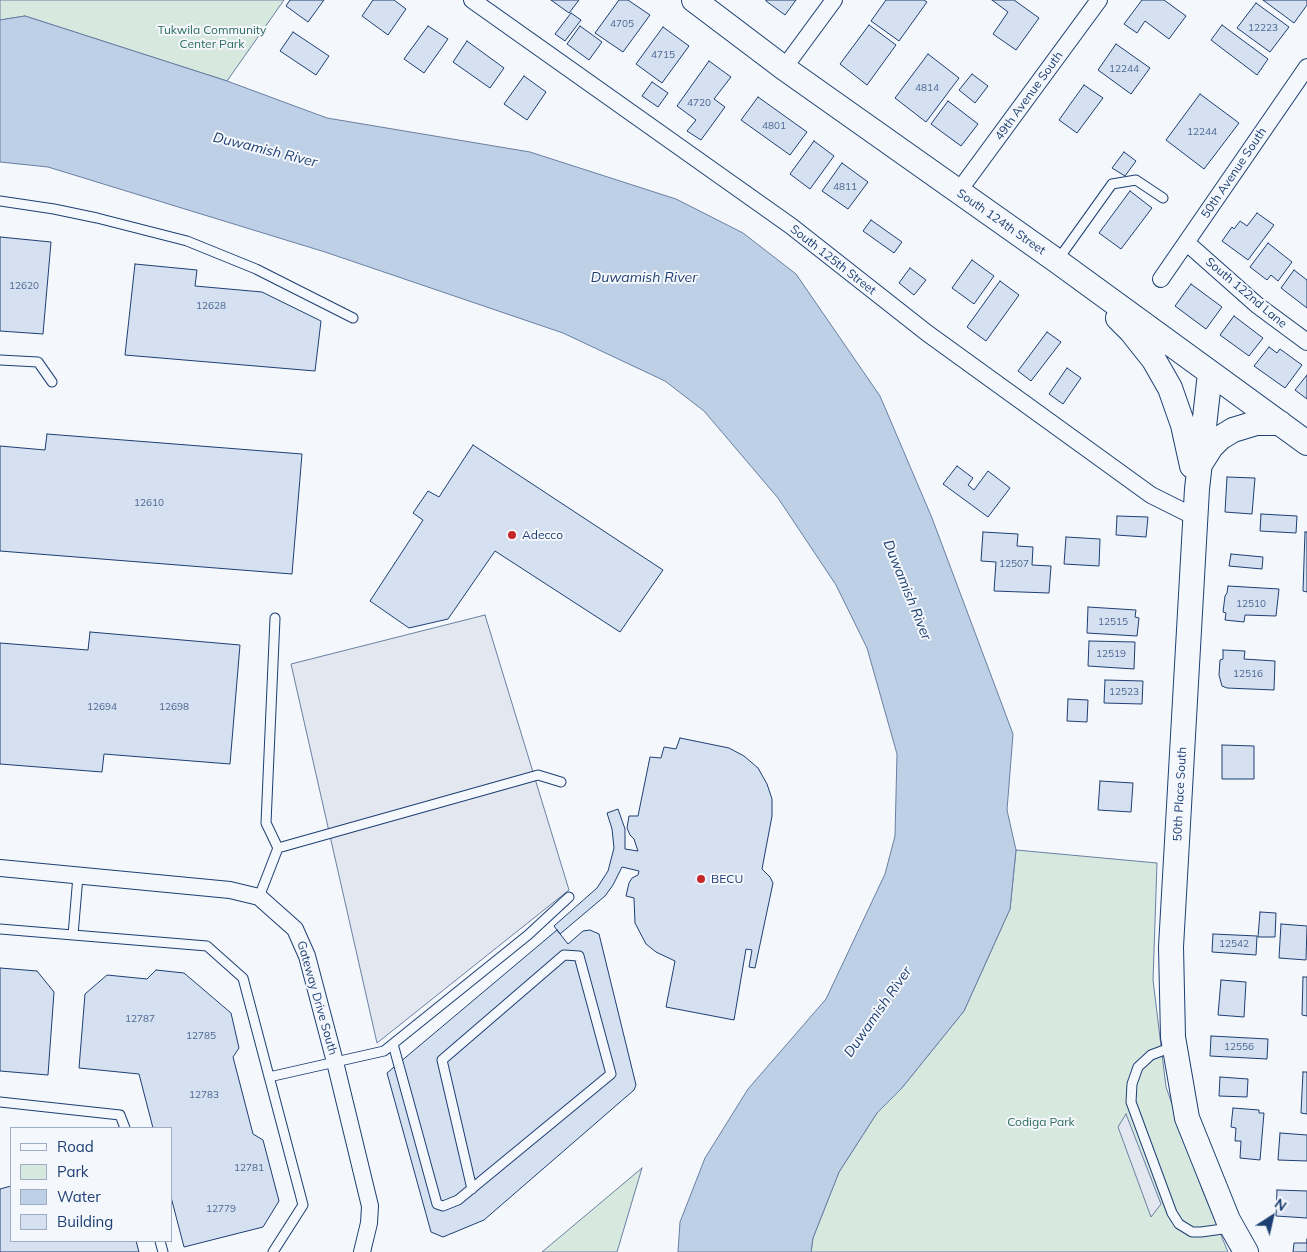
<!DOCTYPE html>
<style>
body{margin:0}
#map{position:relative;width:1307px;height:1252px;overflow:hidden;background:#f4f7fb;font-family:Mulish,sans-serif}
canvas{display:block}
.legend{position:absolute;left:10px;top:1127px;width:162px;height:115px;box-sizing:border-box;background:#f4f7fb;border:1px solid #9eadc5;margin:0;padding:6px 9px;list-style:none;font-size:15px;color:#1d3f73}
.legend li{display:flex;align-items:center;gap:10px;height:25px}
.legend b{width:25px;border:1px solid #9eadc5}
.north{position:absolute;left:1247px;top:1192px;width:50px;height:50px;-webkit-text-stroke:4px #f4f7fb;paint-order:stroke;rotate:35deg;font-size:14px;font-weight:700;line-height:20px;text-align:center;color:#1d3f73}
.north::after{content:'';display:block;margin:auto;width:18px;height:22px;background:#1d3f73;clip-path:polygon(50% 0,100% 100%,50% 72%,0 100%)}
</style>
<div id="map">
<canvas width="1307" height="1252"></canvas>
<ul class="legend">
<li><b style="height:6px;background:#f4f7fb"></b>Road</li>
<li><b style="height:14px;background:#d7e8df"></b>Park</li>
<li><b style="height:14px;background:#bed0e5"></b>Water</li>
<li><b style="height:14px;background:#d5e0f0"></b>Building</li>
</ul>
<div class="north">N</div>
</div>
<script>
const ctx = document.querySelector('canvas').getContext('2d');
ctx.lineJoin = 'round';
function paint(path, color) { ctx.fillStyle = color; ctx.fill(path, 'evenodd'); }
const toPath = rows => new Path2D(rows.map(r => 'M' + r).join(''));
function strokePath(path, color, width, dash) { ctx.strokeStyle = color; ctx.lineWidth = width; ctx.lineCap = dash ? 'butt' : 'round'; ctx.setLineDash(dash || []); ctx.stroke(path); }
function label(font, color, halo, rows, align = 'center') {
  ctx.font = font + ' Mulish,sans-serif'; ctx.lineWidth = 4; ctx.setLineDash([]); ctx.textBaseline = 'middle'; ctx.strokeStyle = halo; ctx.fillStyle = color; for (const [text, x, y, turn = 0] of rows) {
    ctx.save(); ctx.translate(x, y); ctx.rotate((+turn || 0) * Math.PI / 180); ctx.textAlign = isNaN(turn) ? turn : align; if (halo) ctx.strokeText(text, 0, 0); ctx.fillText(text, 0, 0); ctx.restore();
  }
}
const green = toPath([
 [0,0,284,0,227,81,25,16,0,20,0,0],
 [1016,850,1157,863,1153,980,1166,1087,1202,1189,1228,1252,811,1252,813,1238,839,1172,877,1113,901,1089,964,1011,1010,909,1016,850],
 [642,1168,617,1252,542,1252,642,1168]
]);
paint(green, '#d7e8df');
strokePath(green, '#687fa3', 1);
const parking = toPath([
 [485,615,569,890,377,1043,291,664,485,615],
 [1126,1114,1161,1204,1151,1217,1118,1127,1126,1114]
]);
paint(parking, '#e3e8f0');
strokePath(parking, '#687fa3', 1);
const water = toPath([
 [25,16,227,81,327,118,530,152,676,199,743,233,796,274,880,396,932,518,1013,734,1007,810,1016,850,1010,909,964,1011,901,1089,877,1113,839,1172,813,1238,811,1252,678,1252,680,1222,705,1158,748,1089,826,999,885,874,895,836,897,754,867,648,836,585,778,498,704,411,665,381,563,333,325,252,48,167,0,162,0,20,25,16]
]);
paint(water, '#bed0e5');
strokePath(water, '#687fa3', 1);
const building = toPath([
 [290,0,324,0,308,22,286,6,290,0],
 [373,0,394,0,406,9,388,35,362,16,373,0],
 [551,0,579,0,569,13,551,0],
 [619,0,628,0,650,15,623,52,595,33,619,0],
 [766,0,796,0,785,15,766,1,766,0],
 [886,0,924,0,927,2,899,41,871,21,886,0],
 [992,0,1014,0,1039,18,1016,50,993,34,1008,12,992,0],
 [1142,0,1164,0,1186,16,1169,39,1145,21,1137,33,1124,24,1142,0],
 [1263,0,1307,0,1307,5,1294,23,1263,0],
 [1256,3,1289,27,1270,52,1237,28,1256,3],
 [571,13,581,20,565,41,555,34,571,13],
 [869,25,896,45,867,85,840,64,869,25],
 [1222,25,1268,59,1257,75,1211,40,1222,25],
 [428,26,448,39,424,73,404,59,428,26],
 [580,26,602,42,589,60,567,44,580,26],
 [663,27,689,46,662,83,636,64,663,27],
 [293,32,329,56,316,75,280,51,293,32],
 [467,41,504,68,490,88,453,62,467,41],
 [1116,44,1150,68,1131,94,1098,70,1116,44],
 [928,54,959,78,926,122,895,98,928,54],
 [709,61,731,77,714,99,725,107,701,140,687,131,696,120,677,106,709,61],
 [972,74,988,86,975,103,959,90,972,74],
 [524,76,546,92,527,120,504,104,524,76],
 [652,82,668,93,658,107,642,96,652,82],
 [1084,85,1103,98,1077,133,1059,120,1084,85],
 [1200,94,1239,123,1204,169,1166,140,1200,94],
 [758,97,807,132,790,155,741,120,758,97],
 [948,101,978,124,961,146,931,124,948,101],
 [814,141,834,156,810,189,790,174,814,141],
 [1124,152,1136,161,1125,176,1112,168,1124,152],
 [842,163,868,182,848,209,822,191,842,163],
 [1130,191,1152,208,1121,249,1099,233,1130,191],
 [1257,213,1274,225,1248,260,1222,241,1232,227,1234,229,1240,221,1247,226,1257,213],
 [871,220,902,242,894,253,863,231,871,220],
 [0,237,51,242,43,334,0,331,0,237],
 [1268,243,1292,262,1278,281,1271,275,1267,280,1250,267,1268,243],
 [972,260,994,276,974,304,952,288,972,260],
 [135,264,197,270,195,286,262,292,321,321,315,371,125,355,135,264],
 [910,268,926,280,914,295,899,283,910,268],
 [1294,270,1307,280,1307,308,1281,288,1294,270],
 [1000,281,1019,295,986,341,967,327,1000,281],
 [1191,284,1222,307,1206,329,1175,306,1191,284],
 [1234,316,1263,338,1249,356,1220,335,1234,316],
 [1047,332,1061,342,1031,381,1018,371,1047,332],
 [1269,347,1277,353,1280,349,1302,365,1285,388,1254,366,1269,347],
 [1067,368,1081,378,1063,404,1049,394,1067,368],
 [1307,375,1307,399,1295,390,1307,375],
 [47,434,302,454,292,574,0,551,0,446,45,450,47,434],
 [473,445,663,570,620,632,495,551,448,619,409,628,370,601,423,520,413,513,428,491,439,497,473,445],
 [957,466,973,478,968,485,974,490,988,471,1010,488,988,517,943,484,957,466],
 [1227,477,1255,478,1252,514,1225,512,1227,477],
 [1261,514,1297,516,1296,533,1260,531,1261,514],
 [1117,516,1148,517,1146,537,1116,535,1117,516],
 [983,532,1018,534,1017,546,1033,547,1032,565,1051,566,1049,593,994,591,996,562,981,561,983,532],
 [1305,532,1307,532,1307,592,1303,591,1305,532],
 [1066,537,1100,539,1099,566,1064,564,1066,537],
 [1231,554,1263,557,1262,569,1229,566,1231,554],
 [1228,586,1279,589,1276,616,1245,615,1244,622,1225,620,1226,613,1223,612,1225,596,1227,593,1228,586],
 [1088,607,1136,610,1135,617,1139,618,1137,636,1087,633,1088,607],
 [90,632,240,645,230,764,104,754,102,772,0,764,0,643,88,650,90,632],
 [1089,641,1135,642,1134,669,1088,666,1089,641],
 [1223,650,1245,651,1244,659,1275,661,1274,690,1227,688,1222,686,1219,675,1220,660,1223,659,1223,650],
 [1105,680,1143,681,1142,704,1104,703,1105,680],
 [1068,699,1088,700,1087,722,1067,721,1068,699],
 [680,738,729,748,744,756,758,768,767,784,772,799,772,816,762,869,770,877,773,883,755,968,749,967,752,950,746,949,734,1020,666,1007,675,961,656,952,646,944,635,923,634,898,626,896,629,883,632,878,638,875,639,871,622,867,613,885,605,896,560,934,554,926,597,888,608,871,614,848,612,829,607,813,618,809,625,829,625,849,638,851,634,839,630,835,627,828,629,816,638,816,650,757,661,758,664,747,676,749,680,738],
 [1222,745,1254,746,1254,779,1222,779,1222,745],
 [1100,781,1133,783,1131,812,1098,810,1100,781],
 [1260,912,1276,913,1275,937,1258,937,1260,912],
 [1281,924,1307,926,1306,960,1279,958,1281,924],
 [557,930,568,944,583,931,590,930,599,934,636,1085,634,1090,484,1220,443,1237,431,1232,387,1073,557,930],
 [1213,934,1257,936,1256,955,1212,952,1213,934],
 [0,968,37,971,54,992,48,1075,0,1071,0,968],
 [156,970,184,973,231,1013,239,1048,233,1057,253,1134,263,1140,279,1201,263,1227,184,1247,171,1197,171,1128,153,1128,139,1074,79,1068,85,994,107,975,147,979,156,970],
 [1303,977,1307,977,1307,1016,1302,1015,1303,977],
 [1221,980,1246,982,1244,1017,1218,1015,1221,980],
 [1211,1036,1268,1039,1267,1059,1210,1056,1211,1036],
 [1303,1072,1307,1072,1307,1114,1301,1113,1303,1072],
 [1220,1077,1248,1079,1247,1097,1219,1096,1220,1077],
 [1233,1108,1259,1110,1259,1113,1264,1113,1260,1160,1240,1158,1241,1141,1235,1141,1236,1128,1231,1127,1233,1108],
 [1280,1133,1307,1135,1307,1161,1278,1160,1280,1133],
 [11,1186,11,1241,136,1241,139,1252,0,1252,0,1189,11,1186],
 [1277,1190,1307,1191,1307,1218,1276,1216,1277,1190],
 [1307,1239,1307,1252,1293,1252,1294,1243,1307,1243,1307,1239]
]);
paint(building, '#d5e0f0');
strokePath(building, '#1d3f73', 1);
const lane = toPath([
 [0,201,54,209,97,218,187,241,256,269,353,318],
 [1057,261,1112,184,1136,180,1163,198],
 [0,360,38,362,52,382],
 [278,848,538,775,561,782],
 [259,897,278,848,266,823,275,618],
 [0,929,207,946,243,978,303,1205,273,1252],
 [73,935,78,876],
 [393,1044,437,1204,443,1206,458,1200,611,1074,579,956,564,955,442,1060,472,1189],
 [1175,1046,1151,1055,1138,1067,1132,1084,1131,1102,1172,1213,1179,1224,1192,1232,1201,1232,1230,1228],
 [269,1077,384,1051,528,935,569,897],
 [0,1102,120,1115,125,1128],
 [160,1241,163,1252]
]);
const street = toPath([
 [472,0,791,226,927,333,1151,495,1195,517],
 [784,68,834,0],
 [958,192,1099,0],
 [1187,243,1257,305,1307,342],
 [1161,279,1307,67],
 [0,868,230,890,259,897,295,929,307,956,335,1062,370,1206,369,1223,362,1252]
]);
const secondary = toPath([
 [694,0,784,68,1057,261,1307,443],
 [1118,318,1131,331,1154,360,1170,388,1183,425,1192,466],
 [1210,373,1197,489,1171,947,1173,1037,1187,1118,1228,1220,1246,1252],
 [1199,466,1211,447,1220,438,1233,430,1256,423,1280,423]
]);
strokePath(lane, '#1d3f73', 11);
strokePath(street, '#1d3f73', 18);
strokePath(secondary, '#1d3f73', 26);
strokePath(lane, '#f4f7fb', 9);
strokePath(street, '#f4f7fb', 16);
strokePath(secondary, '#f4f7fb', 24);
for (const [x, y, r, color] of [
 [512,535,5,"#c62828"],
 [701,879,5,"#c62828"]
]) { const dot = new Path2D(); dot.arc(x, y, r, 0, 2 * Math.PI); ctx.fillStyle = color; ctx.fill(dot); strokePath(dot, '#f4f7fb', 2); }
label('10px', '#4b6792', null, [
 ["4705",622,24],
 ["12223",1263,28],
 ["4715",663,55],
 ["12244",1124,69],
 ["4814",927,88],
 ["4720",699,103],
 ["4801",774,126],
 ["12244",1202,132],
 ["4811",845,187],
 ["12620",24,286],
 ["12628",211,306],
 ["12610",149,503],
 ["12507",1014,564],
 ["12510",1251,604],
 ["12515",1113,622],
 ["12519",1111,654],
 ["12516",1248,674],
 ["12523",1124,692],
 ["12694",102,707],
 ["12698",174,707],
 ["12542",1234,944],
 ["12787",140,1019],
 ["12785",201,1036],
 ["12556",1239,1047],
 ["12783",204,1095],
 ["12781",249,1168],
 ["12779",221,1209]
]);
label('12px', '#2c6c60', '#f4f7fb', [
 ["Tukwila Community",212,30],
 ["Center Park",212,44],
 ["Codiga Park",1041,1122]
]);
label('12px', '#1d3f73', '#f4f7fb', [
 ["49th Avenue South",1029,96,-54],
 ["50th Avenue South",1234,173,-56],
 ["South 124th Street",1001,222,35],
 ["South 125th Street",833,260,38],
 ["South 122nd Lane",1246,293,40],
 ["50th Place South",1180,794,-87],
 ["Gateway Drive South",317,998,74]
]);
label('12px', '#1d3f73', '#f4f7fb', [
 ["Adecco",522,535],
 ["BECU",711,879]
], 'left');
label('italic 14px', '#1d3f73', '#f4f7fb', [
 ["Duwamish River",265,150,14],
 ["Duwamish River",644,278],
 ["Duwamish River",907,590,68],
 ["Duwamish River",878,1012,-55]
]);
</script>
